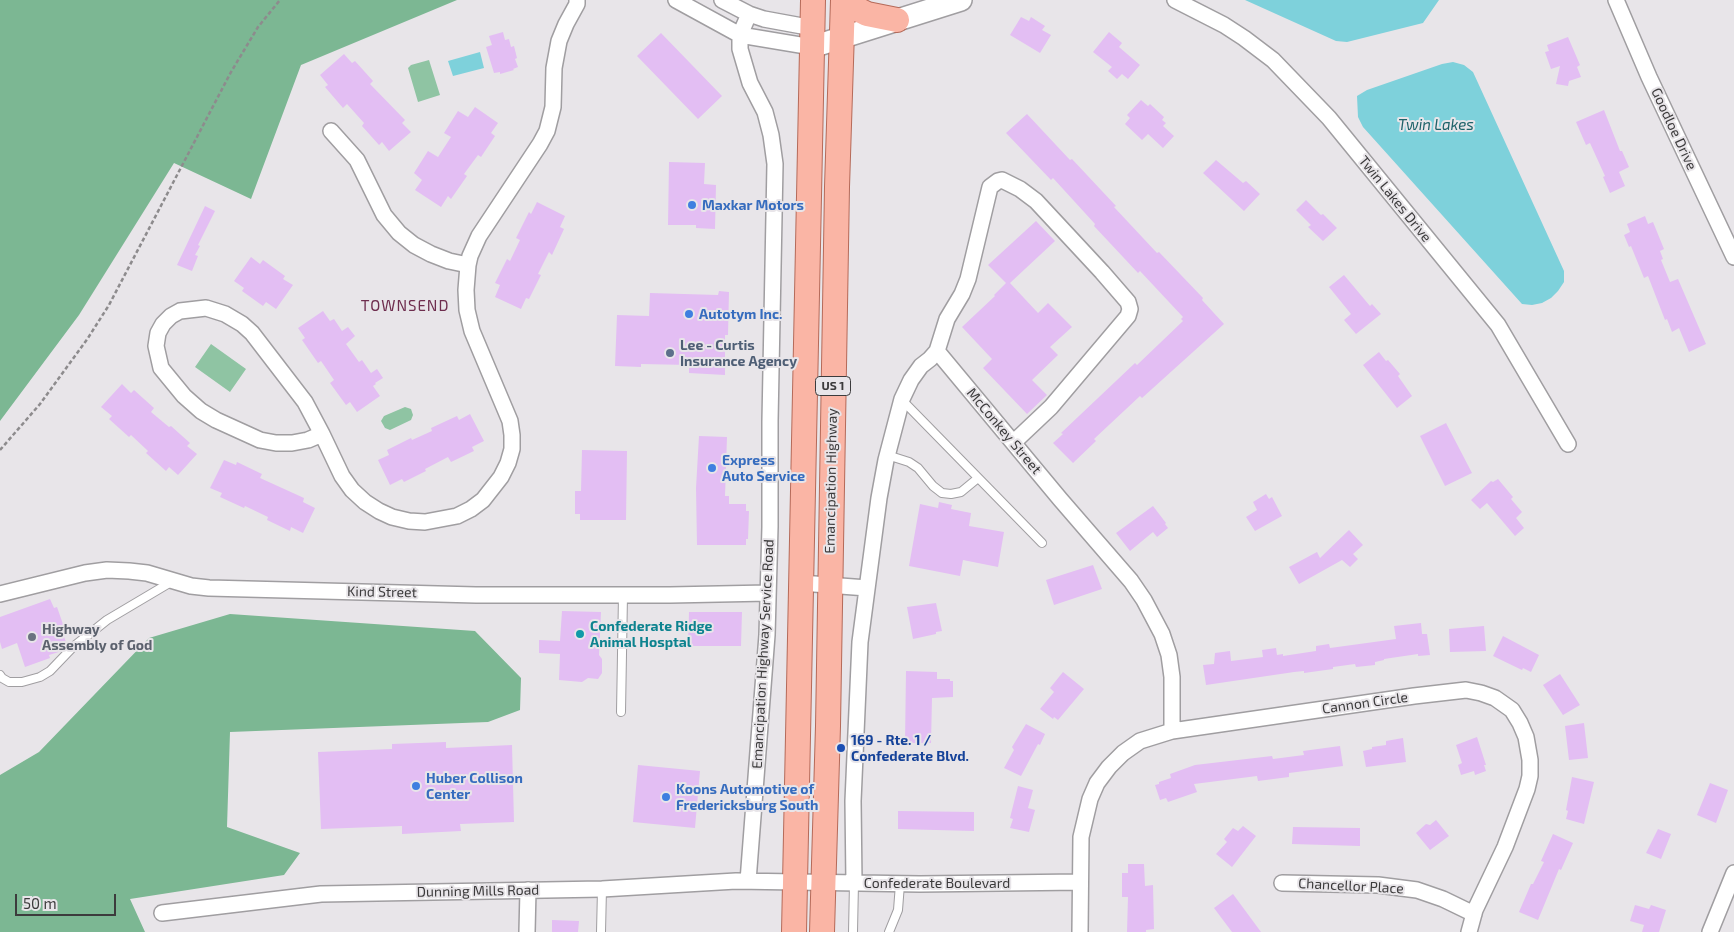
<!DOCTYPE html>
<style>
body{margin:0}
#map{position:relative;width:1734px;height:932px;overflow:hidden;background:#e8e5e9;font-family:"Exo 2",sans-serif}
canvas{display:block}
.scale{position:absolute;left:15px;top:894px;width:101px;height:22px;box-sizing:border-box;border:2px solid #3c3b3c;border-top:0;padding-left:6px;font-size:15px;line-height:18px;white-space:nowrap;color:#3c3b3c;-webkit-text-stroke:4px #e8e5e9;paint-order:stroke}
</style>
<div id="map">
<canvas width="1734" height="932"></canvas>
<div class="scale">50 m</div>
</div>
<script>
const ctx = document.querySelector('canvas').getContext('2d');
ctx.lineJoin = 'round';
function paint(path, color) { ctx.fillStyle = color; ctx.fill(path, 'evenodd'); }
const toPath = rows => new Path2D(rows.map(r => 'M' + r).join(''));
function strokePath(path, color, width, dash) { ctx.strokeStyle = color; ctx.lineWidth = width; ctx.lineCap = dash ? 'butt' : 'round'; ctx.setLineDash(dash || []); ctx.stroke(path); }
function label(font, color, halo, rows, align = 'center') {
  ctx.font = font + ' "Exo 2",sans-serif'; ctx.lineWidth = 4; ctx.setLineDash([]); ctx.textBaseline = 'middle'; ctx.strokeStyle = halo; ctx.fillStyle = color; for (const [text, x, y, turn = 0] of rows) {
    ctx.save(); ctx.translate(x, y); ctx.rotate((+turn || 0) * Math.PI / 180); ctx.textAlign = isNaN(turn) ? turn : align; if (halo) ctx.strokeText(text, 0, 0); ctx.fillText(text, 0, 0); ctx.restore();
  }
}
paint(toPath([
 [429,60,440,95,418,102,408,68,411,65],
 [211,344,246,369,230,392,195,367],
 [405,407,411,409,413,415,411,420,390,430,385,428,381,421,384,416]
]), '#8fc4a3');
paint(toPath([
 [0,0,457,0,301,65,251,199,174,163,79,315,0,421],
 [230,614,475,631,521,678,520,710,488,722,230,732,227,827,300,853,284,875,130,899,145,932,0,932,0,775,39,752,149,638]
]), '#7cb793');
paint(toPath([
 [1245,0,1439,0,1423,23,1347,42,1336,41],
 [480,52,484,68,453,76,448,61],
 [1453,62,1464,65,1473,72,1564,271,1564,282,1558,291,1551,298,1542,303,1532,305,1522,304,1363,127,1358,117,1357,96,1367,90,1442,64]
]), '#7ed1db');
paint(toPath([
 [1021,17,1029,21,1031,17,1045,26,1042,30,1051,35,1040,53,1010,35],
 [503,32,505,40,509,39,511,47,514,46,517,58,515,59,518,67,513,69,514,70,500,74,500,72,494,73,486,47,492,45,489,36],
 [1109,32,1122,43,1119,47,1140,65,1128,79,1122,74,1117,79,1108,71,1112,67,1093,52],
 [661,33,722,96,698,119,637,56],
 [1568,37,1580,65,1577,67,1581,77,1569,81,1568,86,1556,84,1560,66,1551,69,1545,52,1549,51,1547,45],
 [344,54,352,63,355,61,373,81,370,84,405,120,402,123,411,132,389,151,382,142,379,145,362,126,364,123,347,104,343,108,325,87,328,85,320,75],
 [1141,100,1148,106,1150,104,1164,117,1162,120,1166,123,1163,126,1174,136,1163,148,1148,134,1142,140,1125,124,1130,118,1127,115],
 [475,107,498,123,491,133,495,136,481,157,478,155,464,174,467,176,451,199,448,196,441,207,415,190,422,180,414,173,428,151,438,157,451,137,444,133,458,111,468,117],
 [1604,110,1620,151,1622,151,1629,167,1619,172,1625,186,1610,193,1603,177,1605,176,1590,143,1586,145,1576,122],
 [1027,114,1070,160,1072,159,1116,206,1114,207,1157,253,1159,252,1203,298,1202,300,1224,324,1142,398,1140,396,1094,439,1096,441,1073,463,1053,443,1063,434,1061,433,1135,363,1137,365,1183,321,1181,319,1183,317,1140,271,1138,273,1094,226,1095,224,1053,178,1051,180,1006,133],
 [1216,160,1243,183,1246,181,1260,194,1244,211,1203,173],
 [669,162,705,163,704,184,716,185,715,229,696,228,696,225,668,225],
 [1306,200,1321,215,1323,214,1337,228,1323,241,1308,227,1311,225,1296,210],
 [537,202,565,216,560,227,564,229,552,255,549,252,538,274,541,275,529,299,526,298,521,309,495,297,500,285,495,283,507,259,510,261,520,240,516,238,529,212,531,214],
 [205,206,215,211,198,245,200,246,195,255,198,256,192,271,177,265],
 [1645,216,1648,224,1653,222,1664,249,1660,251,1663,259,1661,260,1670,282,1678,279,1706,344,1689,352,1679,328,1672,332,1667,319,1665,320,1648,276,1644,278,1631,246,1629,247,1624,235,1630,232,1627,224],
 [1036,221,1055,241,1010,283,1038,313,1048,303,1072,327,1050,347,1058,355,1032,380,1047,395,1027,414,983,368,992,359,962,327,995,296,994,295,1006,283,988,265],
 [251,257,260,264,263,260,285,276,283,279,293,285,276,309,266,302,263,306,242,291,244,288,234,281],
 [1344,275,1370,306,1372,304,1381,314,1356,334,1344,320,1351,314,1329,287],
 [719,291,729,292,728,335,725,335,725,375,689,373,689,365,641,364,641,367,615,366,617,315,649,316,650,293,718,295],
 [323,311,330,321,334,319,342,331,348,327,355,336,346,344,359,362,362,360,371,373,377,369,383,378,375,383,376,384,373,386,380,396,357,412,350,402,346,405,330,383,334,380,321,361,318,363,302,340,305,338,298,328],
 [1379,352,1386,361,1388,360,1400,374,1398,376,1412,396,1397,408,1363,365],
 [122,384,131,393,134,390,154,408,151,412,169,427,171,426,190,443,187,446,197,454,178,475,169,467,166,471,146,453,148,451,131,435,129,437,109,419,112,416,101,407],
 [470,414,484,441,472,447,474,451,451,462,448,457,425,469,426,471,404,482,402,479,390,485,378,460,389,455,387,450,411,438,412,440,432,431,431,428,457,416,459,420],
 [1446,423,1472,473,1445,486,1420,436],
 [699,436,727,437,725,496,729,496,729,504,746,504,746,511,749,511,748,539,746,539,746,545,697,545,696,488],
 [582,450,627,451,626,520,580,520,580,514,575,514,575,491,581,491],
 [224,460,236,465,237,462,262,474,260,478,304,498,303,502,315,508,303,533,291,527,290,531,267,520,268,517,245,506,244,508,220,497,222,493,210,488],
 [1498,479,1513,497,1511,499,1522,512,1516,518,1524,528,1515,536,1487,503,1480,509,1471,500,1491,481,1493,482],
 [1266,494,1269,499,1272,497,1282,516,1255,531,1246,517,1257,510,1253,502],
 [939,502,952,505,951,509,971,513,969,526,1004,532,998,567,963,560,960,576,909,566,920,504,938,508],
 [1153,506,1166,523,1165,524,1168,528,1157,537,1153,532,1130,551,1116,533],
 [1349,530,1363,545,1353,554,1358,559,1350,567,1342,560,1299,584,1289,567,1317,552,1320,558],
 [1093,565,1102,589,1054,605,1046,580],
 [50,599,54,608,57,607,65,630,62,631,67,645,62,651,49,655,50,658,25,667,17,643,2,649,0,642,0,617],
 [936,603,942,631,936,632,936,634,913,639,907,607],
 [562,611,601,612,599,655,602,659,602,673,598,679,588,678,582,682,559,680,560,654,539,653,539,640,560,641],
 [689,612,742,612,741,646,688,646],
 [1421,623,1422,634,1427,634,1430,655,1418,656,1418,654,1384,659,1384,660,1375,662,1375,665,1356,667,1355,664,1333,667,1333,669,1304,673,1304,671,1294,672,1206,685,1203,665,1214,664,1215,653,1230,651,1231,661,1263,657,1262,650,1276,648,1277,655,1283,654,1283,656,1316,651,1316,646,1329,644,1330,648,1396,639,1394,626],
 [1484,626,1486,651,1450,652,1449,629],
 [1503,636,1539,655,1531,672,1523,668,1522,670,1493,656],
 [906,671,937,672,937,679,950,679,950,681,953,681,953,697,932,698,931,743,905,743],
 [1063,672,1084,689,1058,720,1054,717,1053,719,1040,709,1054,692,1050,688],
 [1560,674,1580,705,1563,715,1543,685],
 [1584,723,1588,758,1569,760,1565,726],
 [1026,724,1045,734,1040,745,1038,744,1021,776,1004,768,1014,750,1012,747],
 [1477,737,1486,765,1484,765,1486,771,1475,775,1474,771,1461,775,1458,765,1462,763,1456,745],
 [1403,738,1406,762,1366,767,1363,751,1372,749,1372,747,1386,745,1386,741],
 [446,742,446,748,512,745,514,822,460,824,461,831,402,834,402,826,321,829,318,752,392,749,392,744],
 [1340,746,1343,766,1289,773,1289,777,1258,781,1257,776,1194,784,1197,792,1168,802,1166,798,1160,800,1155,785,1159,784,1159,782,1171,778,1170,774,1195,765,1272,756,1273,759,1304,755,1303,751],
 [638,765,700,771,695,828,633,822],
 [1572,777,1594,782,1584,824,1566,819,1568,811,1566,810],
 [1710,783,1728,790,1716,823,1697,815],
 [1018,786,1033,790,1028,808,1035,810,1029,832,1010,828,1013,819,1010,818],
 [898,811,974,812,974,831,898,829],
 [1436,820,1449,836,1430,850,1416,833,1426,824,1430,825],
 [1243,826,1256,836,1232,867,1216,854,1227,842,1224,839,1233,828,1238,831],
 [1293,827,1360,828,1360,846,1292,844],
 [1658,829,1671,834,1661,859,1646,853],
 [1553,834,1573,843,1561,870,1559,869,1538,920,1519,912,1531,884,1533,884,1544,862,1541,861],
 [1128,864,1144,864,1145,886,1153,885,1154,929,1146,930,1146,932,1127,932,1128,897,1122,897,1122,873,1128,873],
 [1233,894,1261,932,1232,932,1214,908],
 [1635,905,1649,909,1651,905,1666,910,1659,932,1642,932,1644,925,1630,921],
 [552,920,579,921,578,932,552,932]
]), '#e3bef3');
const lane = toPath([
 [902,400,1042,543],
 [887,455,909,462,918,468,933,486,942,493,951,494,961,492,978,478],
 [0,675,2,678,9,682,22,682,40,677,50,671,73,647,107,620,171,582],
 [621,712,623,595],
 [601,932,602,889],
 [853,932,854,883],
 [889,932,898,910,900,884]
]);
const street = toPath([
 [676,0,740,35,812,47],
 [722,0,749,14,764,19,813,28],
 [1175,0,1224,25,1244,38,1273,60,1329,118,1498,325,1568,444],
 [1616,0,1649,77,1734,257],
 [331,131,357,160,384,215,399,233,414,245,431,254,449,261,468,265],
 [206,308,225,314,242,324,252,333,305,402,322,434,308,440,292,443,276,443,260,440,216,420,201,411,184,396,161,368,156,346,158,333,163,324,171,316,180,311,206,308],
 [937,351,1060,499,1131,581,1144,600,1162,634,1169,655,1172,677,1172,731],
 [322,434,342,476,352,490,365,502,379,511,392,517,409,521,425,522,457,516,471,509,483,500,501,477,508,463,512,449,512,435,510,421,472,331,467,310,466,290,468,265,470,256,479,236,540,144,547,131,553,107,554,68,559,41,566,24,577,4,577,0],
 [801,583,867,588],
 [0,594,85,573,107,570,129,571,147,573,191,586,209,588,476,595,670,595,768,593],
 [748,881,767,635,770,527,770,421,775,164,771,135,765,112,750,83,740,49,740,35,749,14],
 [854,883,853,801,860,642,879,498,886,460,902,399,911,380,921,366,930,359,937,351,947,319,962,294,968,279,990,187,998,181,1002,180,1020,189,1036,201,1102,272,1128,302,1130,309,1128,316,1051,407,1014,442],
 [1282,883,1378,885,1417,890,1443,899,1474,914],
 [162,913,321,894,602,889,736,881,920,884,1080,882],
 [527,932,528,890],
 [1080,932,1081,837,1090,799,1097,783,1109,767,1123,753,1140,741,1172,731,1414,696,1466,690,1481,693,1495,698,1512,710,1520,723,1526,737,1530,760,1530,776,1527,789,1505,847,1475,910,1469,932],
 [1710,932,1734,873]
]);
const secondary = toPath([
 [812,47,961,0]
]);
const primary = toPath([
 [849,0,855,8,867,14,897,20],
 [794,932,813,0],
 [822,932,828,726,837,187,843,0]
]);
strokePath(lane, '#a09ea1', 10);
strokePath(street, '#a09ea1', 18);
strokePath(secondary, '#a09ea1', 24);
strokePath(primary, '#b56a59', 26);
strokePath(toPath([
 [0,450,40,404,88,338,109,305,231,72,258,27,280,0]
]), '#8d8b8d', 2.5, [4, 2.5]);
strokePath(lane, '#fff', 8);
strokePath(street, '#fff', 15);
strokePath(secondary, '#fff', 21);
strokePath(primary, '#fab5a5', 24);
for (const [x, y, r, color] of [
 [692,205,5,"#3f7fe0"],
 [689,314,5,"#3f7fe0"],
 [670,353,5,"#5c6f8a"],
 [712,468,5,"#3f7fe0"],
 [580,634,5,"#0f9aa8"],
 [32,637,5,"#6b7280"],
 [841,748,5,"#1a4fb4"],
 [416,786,5,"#3f7fe0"],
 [666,797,5,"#3f7fe0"]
]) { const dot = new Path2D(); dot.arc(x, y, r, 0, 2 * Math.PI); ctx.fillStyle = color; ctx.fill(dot); strokePath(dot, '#e8e5e9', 2); }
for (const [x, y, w] of [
 [833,386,35]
]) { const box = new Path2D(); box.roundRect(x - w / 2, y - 9.5, w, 19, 4); ctx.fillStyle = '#e8e5e9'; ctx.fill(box); strokePath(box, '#3c3b3c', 1); }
label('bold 12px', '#3c3b3c', null, [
 ["US 1",833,386]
]);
label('14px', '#3c3b3c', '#e8e5e9', [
 ["Goodloe Drive",1674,129,65],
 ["Twin Lakes Drive",1395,199,51],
 ["McConkey Street",1004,431,50],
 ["Emancipation Highway",831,481,-89],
 ["Kind Street",382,592,1],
 ["Emancipation Highway Service Road",763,654,-87],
 ["Cannon Circle",1365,703,-8],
 ["Confederate Boulevard",937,883],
 ["Chancellor Place",1351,886,3],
 ["Dunning Mills Road",478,891,-1]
]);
label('bold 14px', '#366cbe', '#e8e5e9', [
 ["Maxkar Motors",702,205],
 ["Autotym Inc.",699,314],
 ["Express",722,460],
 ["Auto Service",722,476],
 ["Huber Collison",426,778],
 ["Center",426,794],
 ["Koons Automotive of",676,789],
 ["Fredericksburg South",676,805]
], 'left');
label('bold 14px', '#4e5e75', '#e8e5e9', [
 ["Lee - Curtis",680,345],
 ["Insurance Agency",680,361]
], 'left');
label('bold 14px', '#0d838f', '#e8e5e9', [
 ["Confederate Ridge",590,626],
 ["Animal Hosptal",590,642]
], 'left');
label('bold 14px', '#5b616d', '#e8e5e9', [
 ["Highway",42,629],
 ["Assembly of God",42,645]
], 'left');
label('bold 14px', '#164399', '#e8e5e9', [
 ["169 - Rte. 1 /",851,740],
 ["Confederate Blvd.",851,756]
], 'left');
label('italic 15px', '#1e6269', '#e8e5e9', [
 ["Twin Lakes",1436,125]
]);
ctx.letterSpacing = '1px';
label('15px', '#6e2d4e', '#e8e5e9', [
 ["TOWNSEND",405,306]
]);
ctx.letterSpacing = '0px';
</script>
